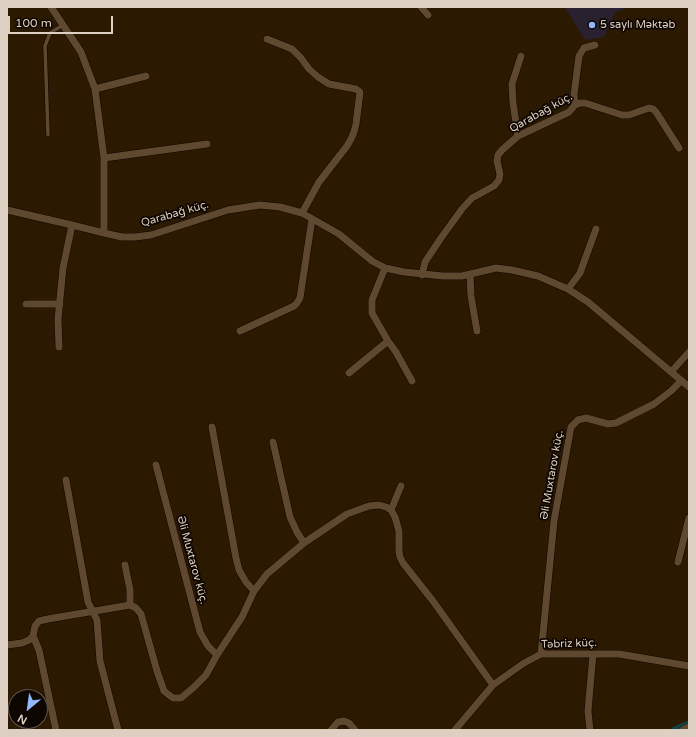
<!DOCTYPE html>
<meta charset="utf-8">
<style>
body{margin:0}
#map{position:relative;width:696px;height:737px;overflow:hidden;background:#2c1902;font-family:"Varela Round",sans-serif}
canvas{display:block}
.frame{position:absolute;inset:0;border:8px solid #ddcfc2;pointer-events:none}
.north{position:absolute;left:8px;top:689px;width:40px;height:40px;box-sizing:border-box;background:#0e0601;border:1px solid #61564e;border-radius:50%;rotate:209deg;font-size:11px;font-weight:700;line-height:16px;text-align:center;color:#ddcfc2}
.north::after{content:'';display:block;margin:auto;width:14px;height:18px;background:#93b7fd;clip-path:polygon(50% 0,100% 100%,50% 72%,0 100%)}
.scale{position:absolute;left:8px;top:16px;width:105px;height:18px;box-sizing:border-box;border:2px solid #ddcfc2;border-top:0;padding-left:5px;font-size:12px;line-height:14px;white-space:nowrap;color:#ddcfc2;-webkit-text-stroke:3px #0e0601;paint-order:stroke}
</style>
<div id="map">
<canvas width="696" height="737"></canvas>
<div class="frame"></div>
<div class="north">N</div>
<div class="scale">100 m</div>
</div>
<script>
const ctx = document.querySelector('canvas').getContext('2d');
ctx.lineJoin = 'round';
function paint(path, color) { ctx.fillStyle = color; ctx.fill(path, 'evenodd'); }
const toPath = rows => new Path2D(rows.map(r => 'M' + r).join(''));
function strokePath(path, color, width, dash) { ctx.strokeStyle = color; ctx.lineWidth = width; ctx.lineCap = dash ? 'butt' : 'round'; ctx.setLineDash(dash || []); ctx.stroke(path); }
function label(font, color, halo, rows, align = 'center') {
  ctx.font = font + ' "Varela Round",sans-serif'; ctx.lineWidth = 3.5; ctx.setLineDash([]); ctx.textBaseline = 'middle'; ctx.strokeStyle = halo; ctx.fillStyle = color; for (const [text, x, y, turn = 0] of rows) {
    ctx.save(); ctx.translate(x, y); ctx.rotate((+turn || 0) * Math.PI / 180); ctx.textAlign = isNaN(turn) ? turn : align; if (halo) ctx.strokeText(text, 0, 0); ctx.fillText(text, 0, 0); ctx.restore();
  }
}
paint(toPath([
 [565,7,625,7,623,10,615,12,604,37,585,40]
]), '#292130');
strokePath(toPath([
 [675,730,689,724]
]), '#0d4347', 7);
const service = toPath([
 [48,135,45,46,50,33,63,25]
]);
const minor = toPath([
 [51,7,81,52,95,89,104,158,104,233],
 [421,7,428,15],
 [267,39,292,49,301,58,309,69,318,77,329,84,356,89,360,92,356,124,354,132,351,139,347,146,319,182,302,213],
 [95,89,146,76],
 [575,105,574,95,579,56,584,48,595,45],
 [518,136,513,103,512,84,521,56],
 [104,158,207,144],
 [7,210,72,225,104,233,122,237,135,237,151,235,228,210,260,205,280,207,302,213,339,234,372,261,385,268,404,272,443,276,462,276,496,268,512,270,538,276,561,286,568,289,588,302,689,387],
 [385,268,372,300,372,313,388,341,396,352,412,381],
 [470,274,471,296,477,331],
 [422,275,425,262,441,238,462,209,472,198,494,186,499,180,500,174,497,161,498,155,502,150,518,136,569,112,575,105,580,103,585,103,622,115,629,115,649,108,653,109,656,112,679,148],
 [568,289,580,273,596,229],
 [26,304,60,304],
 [240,331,294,306,297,303,300,298,312,219],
 [59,347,58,319,63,268,72,225],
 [671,372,689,352],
 [349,373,388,341],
 [212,427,236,558,239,570,246,582,254,591],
 [273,442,290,517,297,532,304,543],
 [156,465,200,632,208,646,217,655],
 [66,480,88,602,97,620,100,661,118,730],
 [391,510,401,486],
 [678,562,689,518],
 [125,565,130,590,130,605],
 [33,636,39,650,56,730],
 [7,645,22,643,29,640,33,636,35,626,39,621,48,619,130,605,136,608,141,614,157,671,164,691,173,698,181,698,193,688,206,675,217,655,242,617,254,591,267,574,304,543,347,514,369,506,379,505,386,507,391,510,395,517,399,531,399,551,400,557,403,563,433,601,493,685],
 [541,654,554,521,571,427,578,420,586,418,608,424,616,423,654,404,671,391,681,381],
 [331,730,338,722,344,721,349,723,355,730],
 [455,730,493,685,524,663,541,654,619,654,689,666],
 [590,730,588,711,593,654],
 [683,730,689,727]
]);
strokePath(service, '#130400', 4.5);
strokePath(minor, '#130400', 8);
strokePath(service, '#5e4830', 3.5);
strokePath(minor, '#5e4830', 7);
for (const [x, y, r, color] of [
 [592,25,4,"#93b7fd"]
]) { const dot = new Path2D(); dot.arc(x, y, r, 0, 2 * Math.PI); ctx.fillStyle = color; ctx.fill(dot); strokePath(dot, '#0e0601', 1.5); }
label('11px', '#ddcfc2', '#0e0601', [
 ["5 saylı Məktəb",600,25]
], 'left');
label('11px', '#ddcfc2', '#0e0601', [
 ["Qarabağ küç.",541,113,-29],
 ["Qarabağ küç.",175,214,-16],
 ["Əli Muxtarov küç.",552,475,-80],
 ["Əli Muxtarov küç.",192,560,75],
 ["Təbriz küç.",569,644,-2]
]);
</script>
